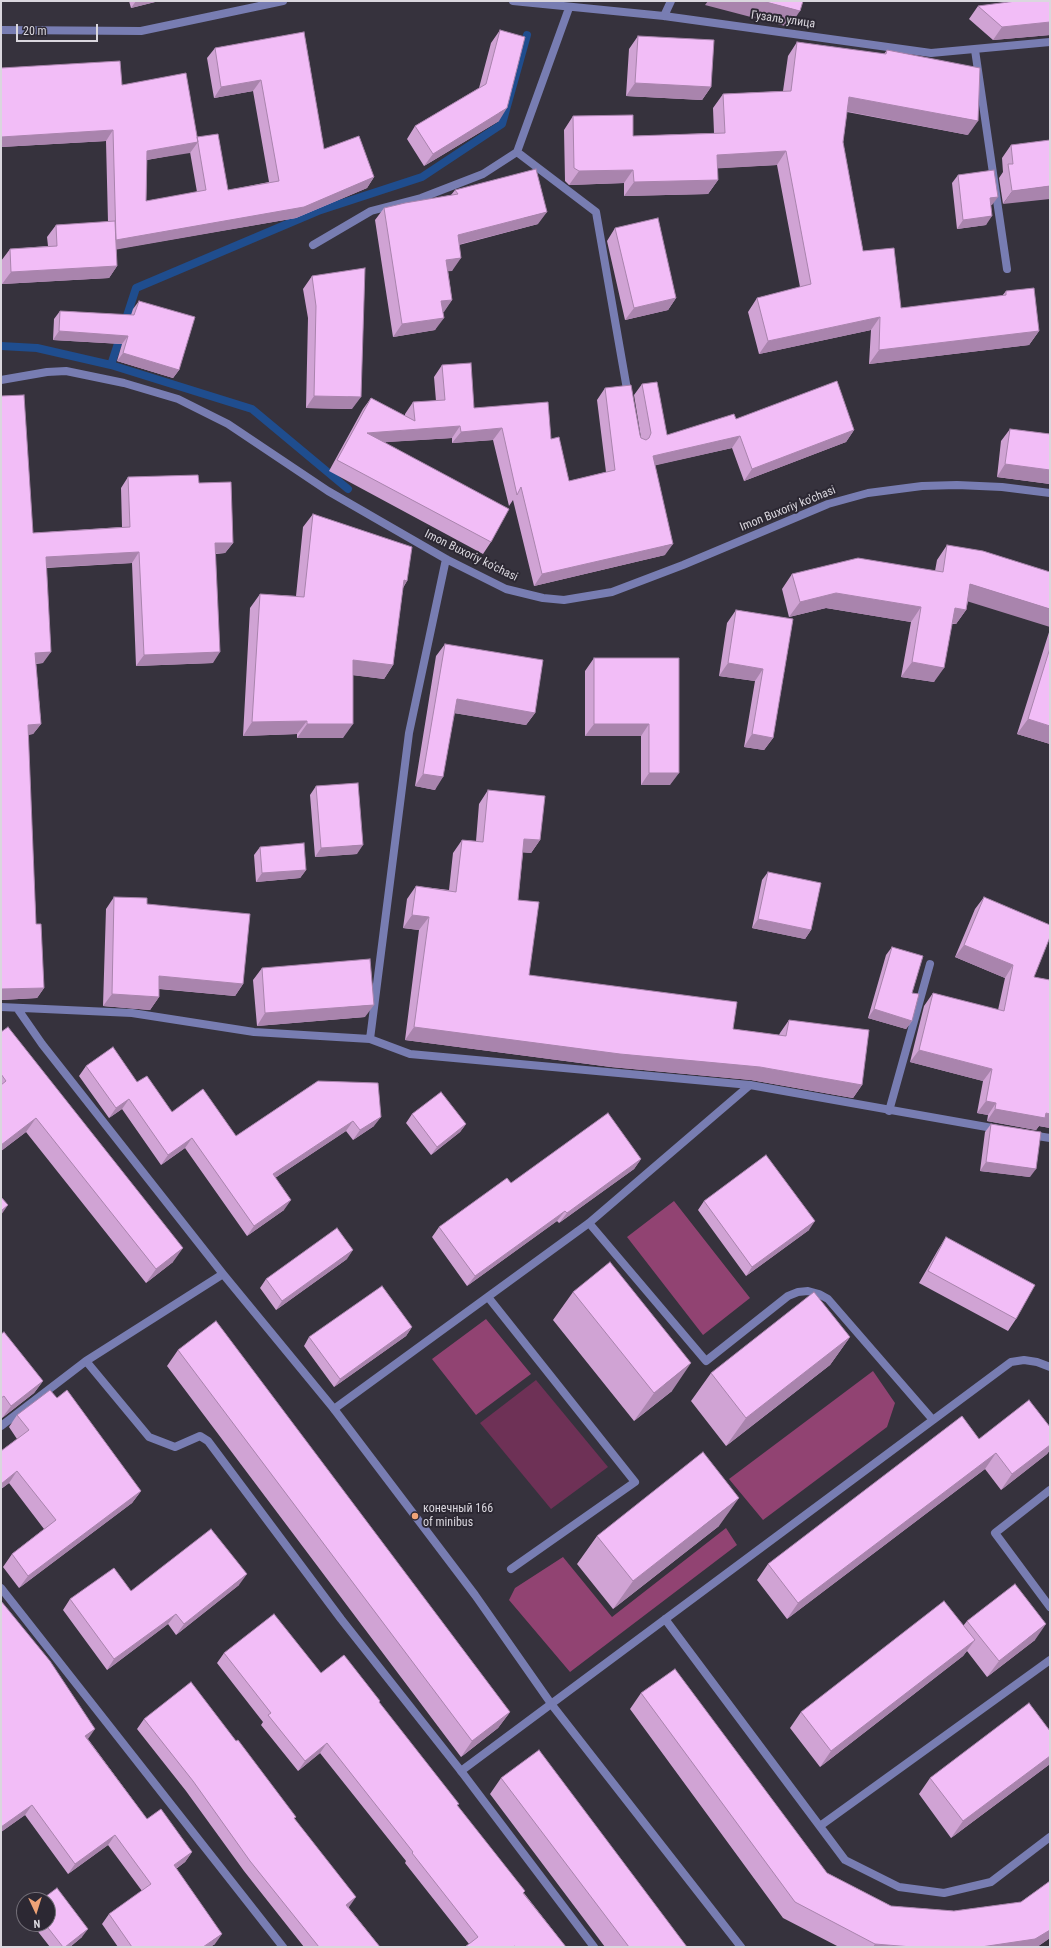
<!DOCTYPE html>
<meta charset="utf-8">
<style>
body{margin:0}
#map{position:relative;width:1051px;height:1948px;overflow:hidden;background:#36323d;font-family:"Roboto Condensed",sans-serif}
canvas{display:block}
.frame{position:absolute;inset:0;border:2px solid #dad7de;pointer-events:none}
.north{position:absolute;left:16px;top:1892px;width:40px;height:40px;box-sizing:border-box;background:#2c2833;border:1px solid #726e77;border-radius:50%;rotate:176deg;font-size:11px;font-weight:700;line-height:16px;text-align:center;color:#dad7de}
.north::after{content:'';display:block;margin:auto;width:14px;height:18px;background:#efa377;clip-path:polygon(50% 0,100% 100%,50% 72%,0 100%)}
.scale{position:absolute;left:16px;top:24px;width:82px;height:18px;box-sizing:border-box;border:2px solid #dad7de;border-top:0;padding-left:5px;font-size:12px;line-height:14px;white-space:nowrap;color:#dad7de;-webkit-text-stroke:3px #2c2833;paint-order:stroke}
</style>
<div id="map">
<canvas width="1051" height="1948"></canvas>
<div class="frame"></div>
<div class="north">N</div>
<div class="scale">20 m</div>
</div>
<script>
const ctx = document.querySelector('canvas').getContext('2d');
ctx.lineJoin = 'round';
function paint(path, color) { ctx.fillStyle = color; ctx.fill(path, 'evenodd'); }
const toPath = rows => new Path2D(rows.map(r => 'M' + r).join(''));
function strokePath(path, color, width, dash) { ctx.strokeStyle = color; ctx.lineWidth = width; ctx.lineCap = dash ? 'butt' : 'round'; ctx.setLineDash(dash || []); ctx.stroke(path); }
function label(font, color, halo, rows, align = 'center') {
  ctx.font = font + ' "Roboto Condensed",sans-serif'; ctx.lineWidth = 4; ctx.setLineDash([]); ctx.textBaseline = 'middle'; ctx.strokeStyle = halo; ctx.fillStyle = color; for (const [text, x, y, turn = 0] of rows) {
    ctx.save(); ctx.translate(x, y); ctx.rotate((+turn || 0) * Math.PI / 180); ctx.textAlign = isNaN(turn) ? turn : align; if (halo) ctx.strokeText(text, 0, 0); ctx.fillText(text, 0, 0); ctx.restore();
  }
}
paint(toPath([
 [536,1380,608,1467,551,1509,480,1423]
]), '#6e3156');
paint(toPath([
 [674,1201,750,1298,703,1335,627,1237],
 [486,1319,531,1374,476,1415,432,1359],
 [873,1371,895,1403,887,1427,763,1520,729,1479],
 [726,1528,737,1545,570,1672,509,1600,515,1588,563,1557,612,1617]
]), '#914372');
strokePath(toPath([
 [1,346,37,348,111,365,136,288,318,211,422,177,502,124,527,35],
 [111,365,252,409,348,489]
]), '#1f4d8e', 8);
strokePath(toPath([
 [975,50,1007,269],
 [889,1111,930,964],
 [589,1223,706,1361,788,1296,798,1292,808,1291,819,1294,828,1299,933,1420,1011,1362,1024,1360,1037,1362,1050,1367],
 [488,1297,635,1482,511,1569],
 [334,1409,589,1223,750,1085],
 [1050,1490,995,1533,1050,1607],
 [665,1619,845,1860,899,1887,944,1893,991,1882,1050,1837],
 [461,1771,933,1420],
 [820,1826,1050,1660]
]), '#787db2', 8);
strokePath(toPath([
 [513,1,664,16,931,53,1050,42],
 [664,16,671,1],
 [1,30,141,31,283,1],
 [517,152,596,212,628,395],
 [313,245,371,211,421,198,483,174,517,152,569,8],
 [1,380,47,372,66,371,124,383,178,399,228,424,328,491,446,559,506,589,543,598,564,600,612,592,683,565,828,504,868,493,922,486,957,485,1002,487,1050,493],
 [1,1007,132,1013,254,1032,370,1039,410,1054,750,1085,998,1129],
 [17,1008,42,1044,223,1274,334,1409,475,1595,552,1705,741,1947],
 [370,1039,409,733,446,559],
 [1031,1135,1050,1138],
 [86,1361,149,1437,175,1447,200,1436,208,1441,341,1619,461,1771,594,1947],
 [1,1426,86,1361,223,1274],
 [1,1588,283,1947]
]), '#787db2', 8);
paint(toPath([
 [129,1,159,1,131,8],
 [1050,1,1050,35,993,40,969,19,978,6],
 [500,30,499,121,424,166,407,139,415,126,479,88,491,43],
 [304,32,324,149,374,177,367,188,296,218,116,249,117,266,109,278,2,284,1,261,10,249,48,246,47,237,56,225,108,222,106,141,1,147,1,68,122,85,197,137,228,190,269,182,253,91,214,98,207,58,215,48],
 [190,152,197,192,146,201,147,160],
 [638,36,711,87,702,100,626,96,629,49],
 [797,42,884,54,887,50,968,135,847,112,843,142,863,251,901,308,1002,296,1006,291,1039,331,1029,345,869,364,871,330,759,354,748,312,757,298,800,287,777,165,717,168,718,180,708,194,624,196,624,183,569,185,565,181,564,130,573,116,633,136,714,133,713,108,723,94,783,91,788,56],
 [1050,140,1003,204,999,178,1003,172,1002,158,1011,145],
 [958,175,992,205,991,205,986,225,957,229,952,183],
 [455,190,538,224,459,245,452,271,448,271,452,300,443,312,435,330,393,337,375,220,384,208,451,195],
 [615,228,676,298,668,310,625,320,607,241],
 [312,276,352,409,306,408,308,318,303,289],
 [139,301,179,370,173,378,117,361,122,344,53,340,54,319,60,311,131,315,133,309],
 [442,365,474,408,551,439,569,481,606,472,597,400,605,388,641,438,634,395,642,384,667,435,736,419,854,430,846,442,744,481,732,448,655,465,665,555,534,586,513,500,509,506,493,440,452,443,452,438,385,442,491,542,483,554,329,471,363,409,371,398,405,416,405,414,413,402,436,401,434,377],
 [1010,429,1050,434,1050,484,997,477,1001,441],
 [128,477,199,483,233,543,225,553,216,554,213,663,136,666,132,563,46,568,43,663,36,664,41,724,33,734,28,735,36,924,44,988,37,998,1,1000,33,533,122,527,121,488],
 [313,514,407,581,403,588,393,665,384,679,353,675,343,738,297,738,297,734,243,736,250,608,260,594,296,596,303,527],
 [947,545,968,601,966,610,956,624,952,624,934,682,901,677,911,622,826,608,789,617,782,589,792,574,935,571,937,560],
 [736,610,793,619,773,738,764,750,744,747,755,681,719,676,727,623],
 [1050,629,1050,744,1017,734],
 [445,644,535,713,526,725,454,713,435,790,415,786,436,656],
 [594,658,679,658,670,785,641,785,641,736,585,736,585,671],
 [316,786,357,854,315,857,310,795],
 [488,790,540,840,531,853,523,852,518,900,529,975,733,1029,779,1035,780,1033,789,1020,862,1085,853,1098,751,1080,611,1067,405,1040,419,930,403,928,407,899,416,886,449,890,453,853,462,840,476,841,479,804],
 [260,847,306,870,300,878,256,882,254,855],
 [768,872,811,930,805,939,752,928,762,880],
 [114,897,147,904,243,984,235,996,159,989,159,997,150,1010,103,1006,106,909],
 [984,897,1034,977,1050,980,1050,1128,1039,1126,1036,1130,987,1121,988,1115,977,1113,983,1081,910,1062,924,1006,933,993,998,1010,1005,978,955,957,975,909],
 [892,947,912,1021,906,1029,868,1018,886,955],
 [262,968,365,1017,257,1026,253,980],
 [1,1032,173,1262,146,1283,26,1132,1,1151],
 [86,1066,137,1082,172,1112,236,1136,318,1081,374,1126,353,1140,346,1131,275,1178,284,1210,247,1236,185,1148,161,1165,122,1109,109,1118,79,1076],
 [412,1114,466,1124,460,1132,431,1155,406,1123],
 [991,1124,1030,1177,980,1171,985,1132],
 [641,1159,634,1169,559,1223,557,1221,467,1286,432,1237,439,1227,511,1183],
 [704,1201,809,1230,746,1276,698,1210],
 [946,1237,1016,1319,1008,1331,919,1283,938,1250],
 [347,1259,276,1310,260,1288,266,1279],
 [573,1292,672,1391,634,1421,553,1320],
 [412,1327,406,1336,334,1387,304,1346,309,1337],
 [1,1334,43,1381,34,1393,2,1418,1,1417],
 [850,1337,830,1365,726,1446,691,1401,711,1373],
 [178,1350,510,1712,498,1728,461,1757,167,1366],
 [57,1398,141,1491,132,1503,19,1588,3,1567,12,1554,44,1529,9,1483,1,1489,1,1451,17,1439,9,1427,17,1415],
 [1050,1427,1050,1450,1047,1454,1001,1490,985,1469,787,1619,757,1580,768,1564],
 [719,1526,613,1609,577,1564,597,1536],
 [239,1585,176,1635,168,1624,107,1670,63,1610,70,1599,131,1591],
 [1,1601,88,1739,147,1819,192,1852,185,1862,176,1869,215,1944,210,1947,118,1947,102,1924,109,1914,142,1891,108,1845,68,1874,25,1815,1,1832],
 [967,1621,1035,1640,987,1677,967,1651,963,1656,820,1767,790,1728,801,1712,963,1626],
 [224,1653,321,1673,379,1703,524,1893,566,1947,465,1947,469,1944,405,1863,406,1861,320,1753,298,1771,261,1725,263,1722,217,1663],
 [641,1693,827,1873,891,1906,954,1911,1021,1902,1050,1881,1050,1938,1037,1947,839,1947,783,1918,630,1709],
 [144,1719,296,1817,294,1819,349,1907,349,1908,380,1947,304,1947,244,1871,186,1791,137,1729],
 [1050,1731,1050,1764,951,1838,919,1794,930,1778],
 [501,1778,687,1947,605,1947,490,1794],
 [32,1924,48,1924,82,1937,70,1947,50,1947]
]), '#d0a3d4');
paint(toPath([
 [136,1,159,1,131,8],
 [708,1,762,1,800,11,789,27,705,5],
 [1050,22,1050,35,993,40,1002,27],
 [261,80,253,91,214,98,221,87],
 [635,83,711,87,702,100,626,96],
 [849,97,978,121,968,135,840,110],
 [507,108,499,121,424,166,433,154],
 [113,130,106,141,1,147,1,137],
 [198,142,190,153,139,161,147,151],
 [786,151,777,165,708,169,717,155],
 [633,170,624,183,569,185,579,171],
 [374,177,367,188,296,218,108,251,116,240],
 [718,180,708,194,624,196,634,182],
 [1050,186,1050,199,1003,204,1012,191],
 [998,197,992,205,984,206,990,198],
 [547,212,538,224,449,247,458,235],
 [992,216,986,225,957,229,963,220],
 [461,258,452,271,438,272,446,260],
 [117,266,109,278,2,284,11,272],
 [676,298,668,310,625,320,634,308],
 [452,300,444,312,433,314,441,301],
 [880,317,871,330,759,354,768,341],
 [444,318,435,330,393,337,402,324],
 [59,331,128,336,122,344,53,340],
 [1039,331,1029,345,869,364,879,350],
 [123,353,179,370,173,378,117,361],
 [314,396,361,397,352,409,306,408],
 [460,426,452,438,358,444,367,433],
 [502,428,493,440,452,443,461,432],
 [854,430,846,442,744,481,752,469],
 [740,436,732,448,644,468,653,456],
 [1005,464,1050,470,1050,484,997,477],
 [215,543,233,543,225,553,208,554],
 [673,544,665,555,534,586,542,574],
 [139,552,132,563,38,568,46,557],
 [404,580,407,581,398,595],
 [970,584,1050,609,1050,627,960,599],
 [836,593,921,607,911,622,826,608,789,617,800,602],
 [955,608,966,610,956,624,944,622],
 [51,652,43,663,27,664,35,653],
 [220,652,213,663,136,666,144,655],
 [353,660,393,665,384,679,343,674],
 [912,662,944,668,934,682,901,677],
 [728,663,763,669,755,681,719,676],
 [457,699,535,713,526,725,448,712],
 [1028,719,1050,726,1050,744,1017,734],
 [307,721,297,734,243,736,252,722],
 [41,724,33,734,20,735,28,725],
 [307,724,353,724,343,738,297,738],
 [594,724,649,724,641,736,585,736],
 [752,734,773,738,764,750,744,747],
 [649,773,679,773,670,785,641,785],
 [423,774,443,777,435,790,415,786],
 [524,839,540,840,531,853,515,852],
 [363,845,357,854,315,857,321,848],
 [306,870,300,878,256,882,262,873],
 [412,915,429,917,419,930,403,928],
 [758,919,811,930,805,939,752,928],
 [964,945,1013,965,1005,978,955,957],
 [159,976,243,984,235,996,151,988],
 [44,988,37,998,1,1000,1,989],
 [112,994,159,997,150,1010,103,1006],
 [374,1005,365,1017,257,1026,265,1013],
 [874,1009,912,1021,906,1029,868,1018],
 [414,1027,760,1067,862,1085,853,1098,751,1080,611,1067,405,1040],
 [919,1050,992,1069,983,1081,910,1062],
 [129,1099,122,1109,109,1118,116,1108],
 [986,1101,996,1103,988,1115,977,1113],
 [995,1109,1050,1114,1050,1128,1039,1126,1036,1130,987,1121],
 [381,1117,374,1126,353,1140,360,1130],
 [36,1118,26,1132,1,1151,1,1145],
 [353,1121,346,1131,266,1184,273,1174],
 [466,1124,460,1132,431,1155,437,1147],
 [192,1138,185,1148,161,1165,168,1155],
 [641,1159,634,1169,559,1223,567,1213],
 [986,1162,1036,1169,1030,1177,980,1171],
 [291,1200,284,1210,247,1236,254,1226],
 [8,1205,1,1215,1,1211],
 [565,1211,557,1221,467,1286,475,1276],
 [815,1221,809,1230,746,1276,752,1267],
 [183,1248,173,1262,146,1283,156,1269],
 [353,1250,347,1259,276,1310,282,1301],
 [412,1327,406,1336,334,1387,340,1379],
 [850,1337,830,1365,726,1446,746,1418],
 [691,1363,672,1391,634,1421,654,1393],
 [43,1381,34,1393,2,1418,11,1406],
 [1050,1445,1050,1450,1047,1454,1001,1490,1012,1474],
 [996,1453,985,1469,787,1619,798,1603],
 [17,1471,9,1483,1,1489,1,1484],
 [141,1491,132,1503,19,1588,28,1576],
 [739,1498,719,1526,613,1609,633,1581],
 [247,1574,239,1585,176,1635,184,1624],
 [176,1614,168,1624,107,1670,114,1659],
 [1046,1624,1035,1640,987,1677,999,1661],
 [975,1640,963,1656,820,1767,831,1751],
 [510,1712,498,1728,461,1757,472,1741],
 [95,1729,88,1739,78,1746,85,1736],
 [327,1743,320,1753,298,1771,305,1761],
 [1050,1756,1050,1764,951,1838,963,1821],
 [32,1805,25,1815,1,1832,1,1827],
 [115,1835,108,1845,68,1874,75,1864],
 [192,1852,185,1862,167,1875,174,1865],
 [356,1897,349,1907,339,1915,346,1905],
 [88,1929,82,1937,70,1947,65,1947],
 [1050,1930,1050,1938,1037,1947,981,1947],
 [222,1934,215,1944,210,1947,203,1947],
 [875,1944,912,1947,873,1947]
]), '#a984ad');
const building = toPath([
 [762,1,803,1,800,11,762,1],
 [1016,1,1050,1,1050,22,1002,27,978,6,1016,1],
 [500,30,525,37,507,108,433,154,415,126,486,84,500,30],
 [304,32,324,149,359,136,374,177,304,207,116,240,113,130,1,137,1,68,120,61,122,85,186,73,198,142,147,151,146,201,206,190,197,137,218,134,228,190,279,181,261,80,221,87,215,48,304,32],
 [638,36,714,40,711,87,635,83,638,36],
 [797,42,886,54,887,50,980,68,978,121,849,97,843,142,863,251,894,248,901,308,1006,295,1006,291,1034,288,1039,331,879,350,880,317,768,341,757,298,811,284,786,151,717,155,718,180,634,182,633,170,579,171,574,168,573,116,633,115,633,136,725,133,723,94,791,91,797,42],
 [1050,140,1050,186,1012,191,1008,164,1013,164,1011,145,1050,140],
 [536,169,547,212,458,235,461,258,446,260,452,300,441,301,444,318,402,324,384,208,405,203,458,194,455,190,536,169],
 [994,170,998,197,990,198,992,216,963,220,958,175,994,170],
 [658,218,676,298,634,308,615,228,658,218],
 [115,221,117,266,11,272,10,249,57,246,56,225,115,221],
 [365,268,361,397,314,396,316,306,312,276,365,268],
 [139,301,195,317,179,370,123,353,128,336,59,331,60,311,134,315,139,301],
 [471,363,474,408,548,402,551,439,559,437,569,481,615,470,605,388,631,385,640,435,641,438,646,440,649,438,651,433,642,384,657,382,667,435,734,414,736,419,837,381,854,430,752,469,740,436,653,456,673,544,542,574,521,487,517,495,502,428,461,432,460,426,367,433,509,509,491,542,337,460,371,398,415,421,413,402,445,400,442,365,471,363],
 [24,395,33,533,130,527,128,477,198,475,199,483,231,482,233,543,215,543,220,652,144,655,139,552,46,557,51,652,35,653,41,724,28,725,36,924,41,924,44,988,1,989,1,396,24,395],
 [1010,429,1050,434,1050,470,1005,464,1010,429],
 [313,514,412,547,407,581,404,580,393,665,353,660,353,724,307,724,307,721,252,722,260,594,304,597,313,514],
 [947,545,983,551,1050,572,1050,609,970,584,966,610,955,608,944,668,912,662,921,607,836,593,800,602,792,574,858,558,943,572,947,545],
 [736,610,793,619,773,738,752,734,763,669,728,663,736,610],
 [445,644,543,660,535,713,457,699,443,777,423,774,445,644],
 [1050,648,1050,726,1028,719,1050,648],
 [594,658,679,658,679,773,649,773,649,724,594,724,594,658],
 [358,783,363,845,321,848,316,786,358,783],
 [488,790,545,796,540,840,524,839,518,900,539,902,529,975,737,1002,733,1029,786,1036,789,1020,869,1030,862,1085,760,1067,620,1054,414,1027,429,917,412,915,416,886,456,892,462,840,483,842,488,790],
 [304,843,306,870,262,873,260,847,304,843],
 [768,872,821,883,811,930,758,919,768,872],
 [114,897,147,898,147,904,250,914,243,984,159,976,159,997,112,994,114,897],
 [984,897,1050,925,1050,937,1034,977,1050,980,1050,1114,1046,1113,1045,1118,995,1109,996,1103,986,1101,992,1069,919,1050,933,993,1004,1011,1013,965,964,945,984,897],
 [892,947,923,956,912,993,919,994,912,1021,874,1009,892,947],
 [370,959,374,1005,265,1013,262,968,370,959],
 [8,1027,183,1248,156,1269,36,1118,1,1145,1,1085,6,1081,1,1074,1,1032,8,1027],
 [113,1047,137,1082,147,1076,172,1112,203,1089,236,1136,318,1081,378,1083,381,1117,360,1130,353,1121,273,1174,291,1200,254,1226,192,1138,168,1155,129,1099,116,1108,86,1066,113,1047],
 [441,1092,466,1124,437,1147,412,1114,441,1092],
 [608,1113,641,1159,567,1213,565,1211,475,1276,439,1227,507,1178,511,1183,608,1113],
 [991,1124,1041,1132,1036,1169,986,1162,991,1124],
 [766,1155,815,1221,752,1267,704,1201,766,1155],
 [1,1197,8,1205,1,1211,1,1197],
 [337,1228,353,1250,282,1301,266,1279,337,1228],
 [946,1237,1035,1285,1016,1319,928,1271,946,1237],
 [610,1262,691,1363,654,1393,573,1292,610,1262],
 [382,1286,412,1327,340,1379,309,1337,382,1286],
 [814,1292,850,1337,746,1418,711,1373,814,1292],
 [216,1321,510,1712,472,1741,178,1350,216,1321],
 [4,1332,43,1381,11,1406,4,1396,1,1398,1,1334,4,1332],
 [50,1390,57,1398,67,1390,141,1491,28,1576,12,1554,56,1520,17,1471,1,1484,1,1451,29,1430,17,1415,50,1390],
 [1029,1400,1050,1427,1050,1445,1012,1474,996,1453,798,1603,768,1564,962,1416,979,1439,1029,1400],
 [703,1452,739,1498,633,1581,597,1536,703,1452],
 [211,1529,247,1574,184,1624,176,1614,114,1659,70,1599,114,1568,131,1591,211,1529],
 [1015,1584,1046,1624,999,1661,967,1621,1015,1584],
 [1,1601,50,1661,95,1729,85,1736,147,1819,161,1809,192,1852,174,1865,222,1934,203,1947,132,1947,109,1914,151,1884,115,1835,75,1864,32,1805,1,1827,1,1601],
 [944,1601,975,1640,831,1751,801,1712,944,1601],
 [274,1614,321,1673,344,1655,380,1701,379,1702,459,1804,457,1805,525,1891,523,1893,566,1947,515,1947,515,1946,513,1947,465,1947,478,1937,412,1853,413,1852,327,1743,305,1761,268,1715,271,1713,224,1653,274,1614],
 [675,1669,827,1873,891,1906,954,1911,1021,1902,1050,1881,1050,1930,1035,1939,981,1947,912,1947,875,1944,795,1902,641,1693,675,1669],
 [191,1682,236,1741,238,1740,296,1817,294,1818,356,1897,346,1905,380,1947,319,1947,250,1861,193,1781,144,1719,191,1682],
 [1029,1703,1050,1731,1050,1756,963,1821,930,1778,1029,1703],
 [539,1750,687,1947,629,1947,501,1778,539,1750],
 [57,1888,88,1929,65,1947,63,1947,45,1924,48,1924,48,1900,41,1900,57,1888]
]);
paint(building, '#f2bdf7');
strokePath(building, '#a984ad', 1);
for (const [x, y, r, color] of [
 [415,1516,4,"#efa377"]
]) { const dot = new Path2D(); dot.arc(x, y, r, 0, 2 * Math.PI); ctx.fillStyle = color; ctx.fill(dot); strokePath(dot, '#2c2833', 1.5); }
label('12px', '#dad7de', '#2c2833', [
 ["Гузаль улица",783,20,8],
 ["Imon Buxoriy ko'chasi",788,509,-22],
 ["Imon Buxoriy ko'chasi",471,556,26]
]);
label('12px', '#dad7de', '#2c2833', [
 ["конечный 166",423,1509],
 ["of minibus",423,1523]
], 'left');
</script>
